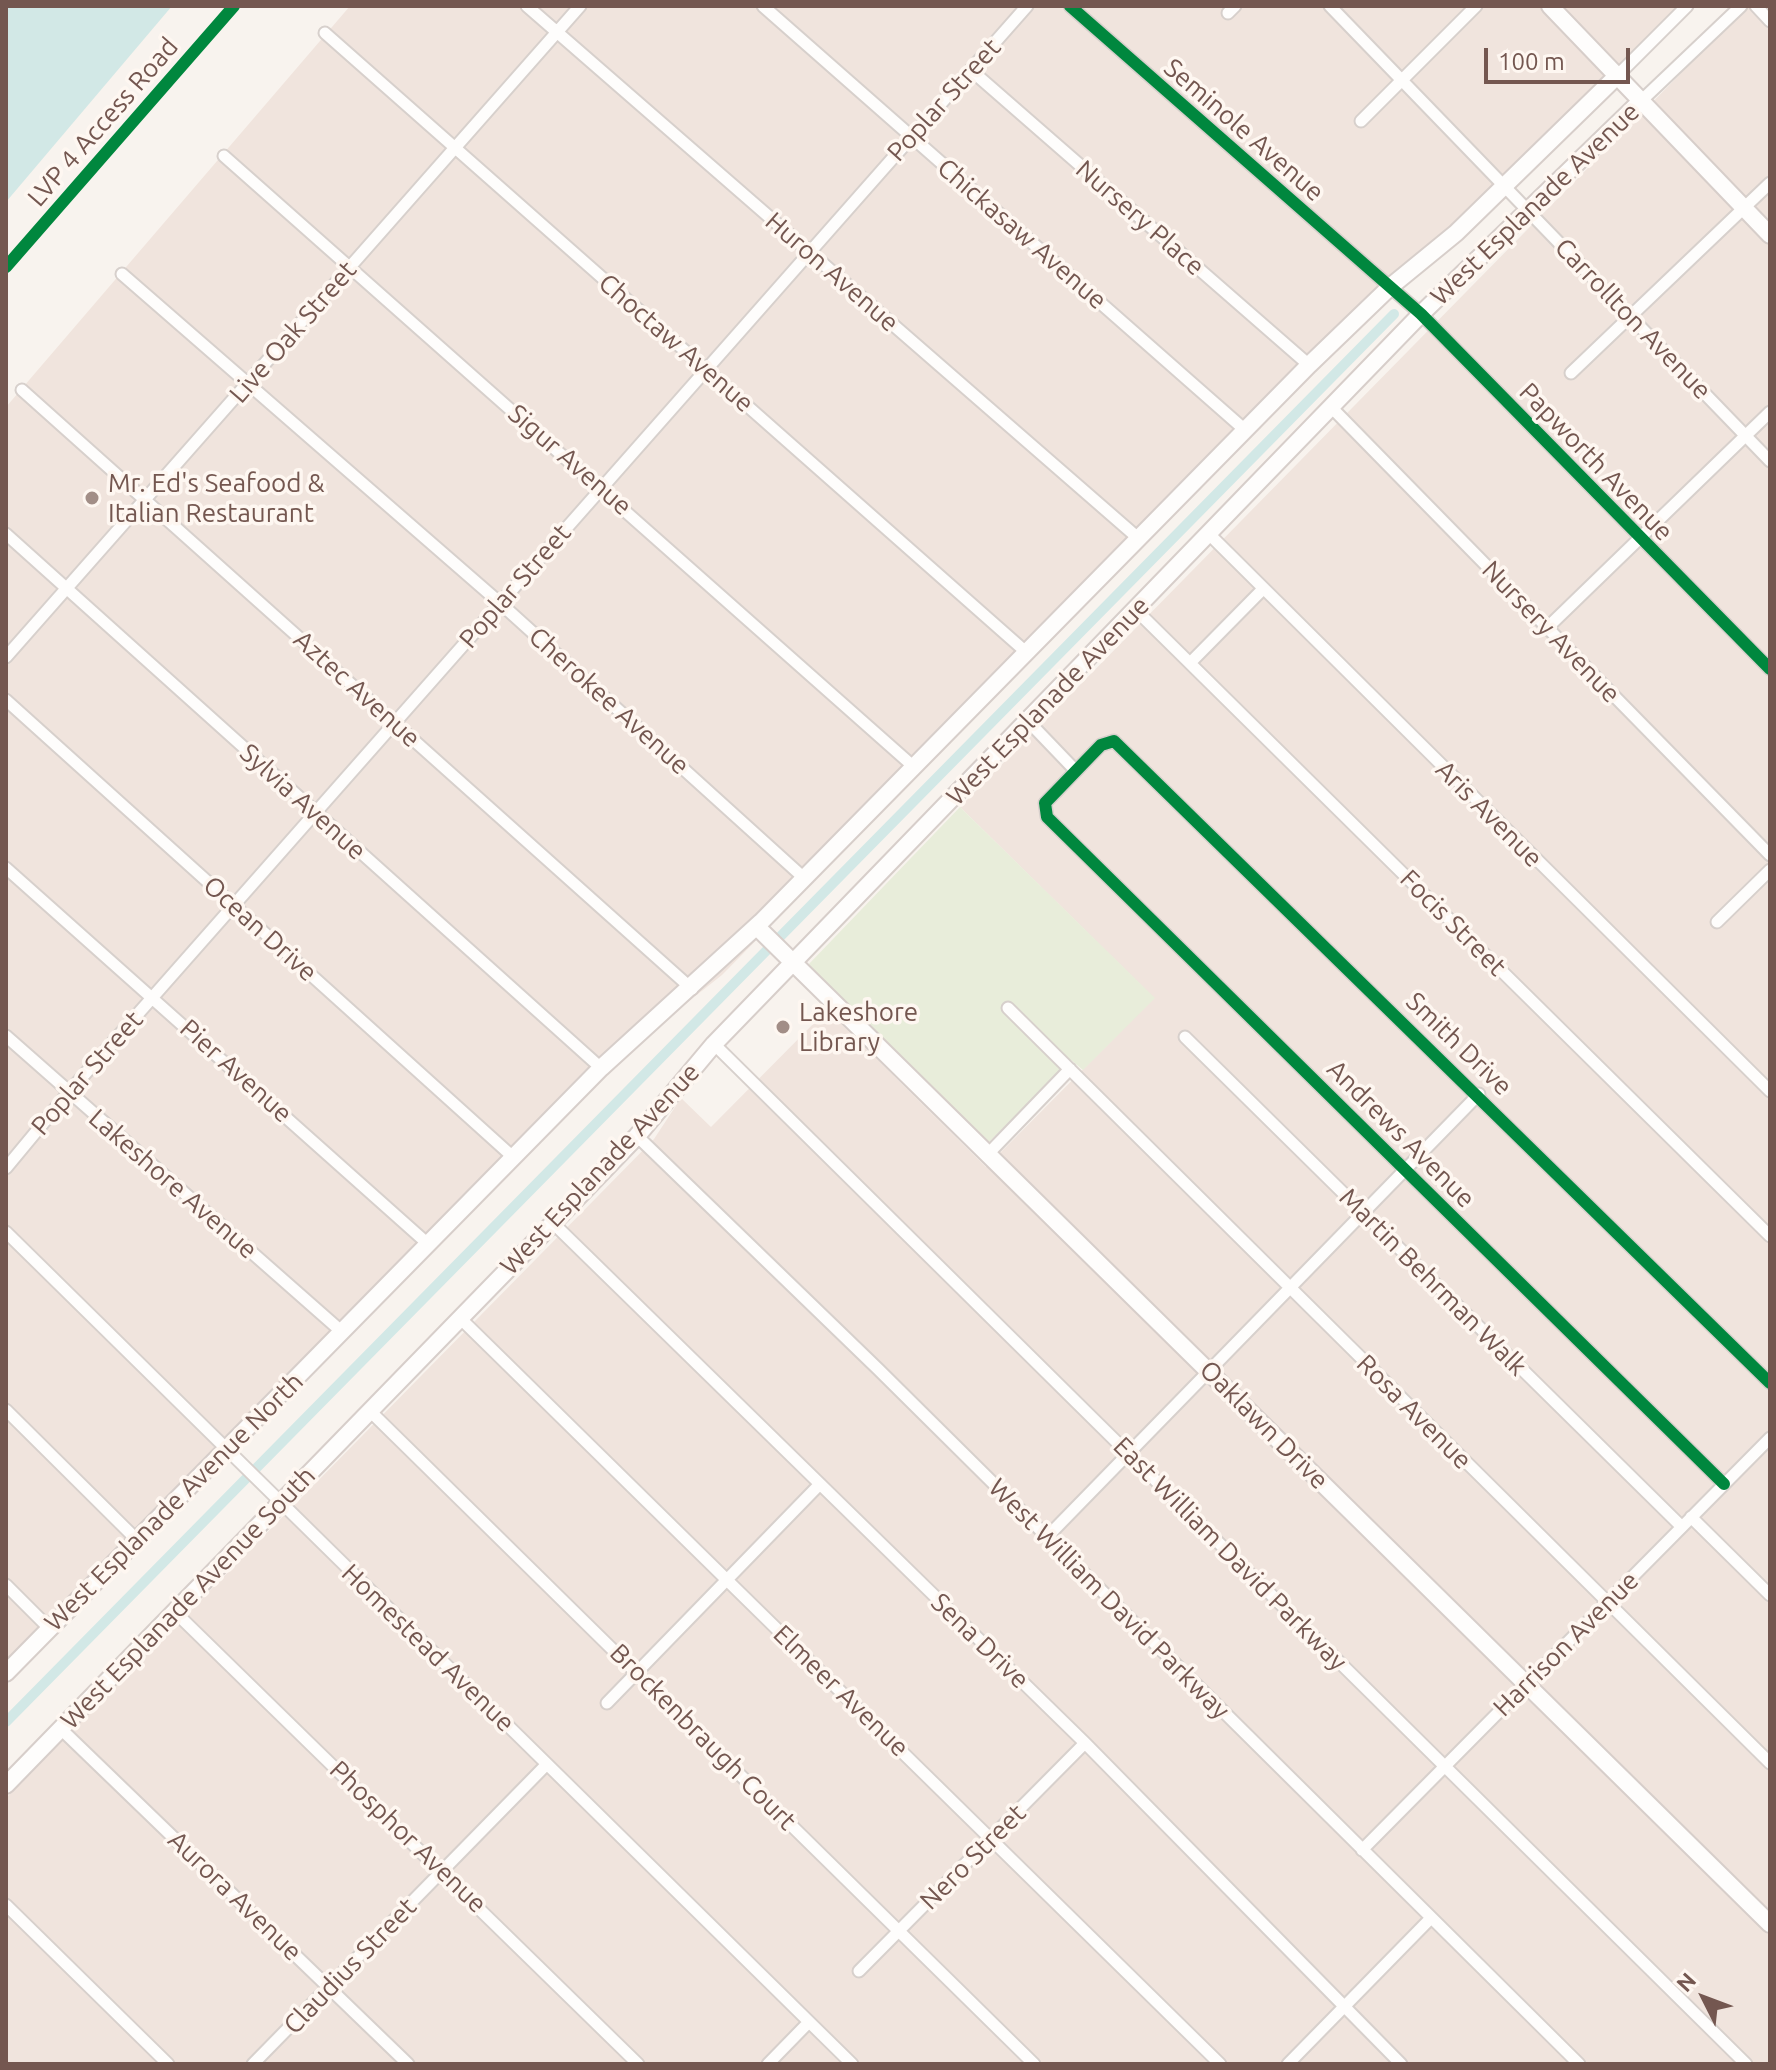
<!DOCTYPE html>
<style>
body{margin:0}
#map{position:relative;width:1776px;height:2070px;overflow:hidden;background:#f8f3ee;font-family:Ubuntu,sans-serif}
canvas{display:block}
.frame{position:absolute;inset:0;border:8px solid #745750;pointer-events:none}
.north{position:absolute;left:1664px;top:1958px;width:80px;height:80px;-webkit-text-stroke:6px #fef7f1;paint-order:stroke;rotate:312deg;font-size:22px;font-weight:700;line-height:32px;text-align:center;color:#745750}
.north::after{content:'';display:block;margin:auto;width:28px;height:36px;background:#745750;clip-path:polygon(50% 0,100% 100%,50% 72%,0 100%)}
.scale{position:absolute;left:1484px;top:48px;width:146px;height:36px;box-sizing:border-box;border:4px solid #745750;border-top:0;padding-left:10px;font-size:24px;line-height:28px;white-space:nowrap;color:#745750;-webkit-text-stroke:6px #fef7f1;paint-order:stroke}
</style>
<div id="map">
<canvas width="1776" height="2070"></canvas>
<div class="frame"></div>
<div class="north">N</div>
<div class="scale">100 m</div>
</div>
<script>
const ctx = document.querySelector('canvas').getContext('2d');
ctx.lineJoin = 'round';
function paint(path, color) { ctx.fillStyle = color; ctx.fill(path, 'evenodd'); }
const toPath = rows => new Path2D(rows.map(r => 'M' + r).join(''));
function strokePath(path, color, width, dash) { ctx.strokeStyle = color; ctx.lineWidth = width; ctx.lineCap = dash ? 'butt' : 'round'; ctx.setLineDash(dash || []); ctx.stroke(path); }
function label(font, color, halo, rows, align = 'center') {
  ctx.font = font + ' Ubuntu,sans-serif'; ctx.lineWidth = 7; ctx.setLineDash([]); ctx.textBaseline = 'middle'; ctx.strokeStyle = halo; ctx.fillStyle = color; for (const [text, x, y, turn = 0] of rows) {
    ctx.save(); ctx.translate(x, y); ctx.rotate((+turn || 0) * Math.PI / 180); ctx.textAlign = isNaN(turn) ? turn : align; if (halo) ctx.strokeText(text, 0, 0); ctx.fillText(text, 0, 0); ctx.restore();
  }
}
paint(toPath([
 [350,6,1692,6,1504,200,1415,271,722,975,650,1032,6,1682,6,407],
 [1747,6,1757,6,1770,20,1770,2064,6,2064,6,1798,654,1139,681,1098,711,1127,827,1010,986,1167,1154,998,960,807]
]), '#f0e4dd');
paint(toPath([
 [960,807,1155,998,1083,1070,1071,1060,989,1142,808,965]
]), '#e8edda');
paint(toPath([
 [6,6,172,6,6,202]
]), '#d2e8e6');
strokePath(toPath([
 [6,1722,1394,314]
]), '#d2e8e6', 10);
const street = toPath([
 [527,6,1138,538],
 [763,6,1245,430],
 [1070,6,1421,314,1770,669],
 [1330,6,1770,461],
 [1756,6,1770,21],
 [1228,13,1235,6],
 [325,33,1026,652],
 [972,71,1309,365],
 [1617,76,1687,6],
 [1641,101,1741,6],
 [1361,121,1476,6],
 [224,156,914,767],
 [122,274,500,603,804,878],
 [1571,373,1770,183],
 [22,390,692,989],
 [1332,408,1770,855],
 [6,534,601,1068],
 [1210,535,1770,1091],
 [1136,610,1770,1236],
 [1547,628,1770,412],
 [6,657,580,6],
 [1190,663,1263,589],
 [6,700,513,1157],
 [1028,721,1075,770],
 [6,868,428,1244],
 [1717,922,1770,870],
 [1008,1008,1770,1763],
 [6,1036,341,1331],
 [1185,1037,1682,1527],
 [714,1044,1746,2064],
 [637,1136,879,1370,1579,2064],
 [988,1154,1070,1069],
 [6,1168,69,1092,1027,6],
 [553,1223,1085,1743,1401,2064],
 [6,1232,852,2064],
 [461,1319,1220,2064],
 [6,1410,137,1540],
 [370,1411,1034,2064],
 [1724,1484,1047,817,1045,803,1101,745,1114,741,1770,1383],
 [1691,1517,1770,1595],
 [1047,1537,1479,1094],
 [6,1585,49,1628],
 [175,1612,638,2064],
 [607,1703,820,1484],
 [61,1729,408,2064],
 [1362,1850,1770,1438],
 [6,1905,168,2064],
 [859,1971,1085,1743],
 [253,2064,547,1764],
 [768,2064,809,2022],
 [1288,2064,1431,1918]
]);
const secondary = toPath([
 [1550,6,1770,235],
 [757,927,1770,1924],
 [6,1673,601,1068,761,922,1309,365,1390,287,1456,233,1617,76],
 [6,1785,553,1223,637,1136,714,1044,1421,314,1641,101]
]);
strokePath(street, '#d7d0cc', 15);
strokePath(secondary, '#d7ceca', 20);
strokePath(street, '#fefdfc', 11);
strokePath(secondary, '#fefdfc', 16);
strokePath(toPath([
 [1070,6,1421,314,1770,669],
 [6,267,234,6],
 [1724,1484,1047,817,1045,803,1101,745,1114,741,1770,1383]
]), '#00873e', 12);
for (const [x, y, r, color] of [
 [92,498,8,"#a28e87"],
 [783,1027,8,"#a28e87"]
]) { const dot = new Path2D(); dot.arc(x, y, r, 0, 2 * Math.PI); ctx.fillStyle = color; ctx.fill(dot); strokePath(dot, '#fef7f1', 3); }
label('26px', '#745750', '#fef7f1', [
 ["Poplar Street",944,100,-48],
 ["LVP 4 Access Road",103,122,-49],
 ["Seminole Avenue",1244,130,41],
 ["West Esplanade Avenue",1535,204,-44],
 ["Nursery Place",1140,218,41],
 ["Chickasaw Avenue",1022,234,41],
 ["Huron Avenue",832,272,41],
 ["Carrollton Avenue",1633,319,46],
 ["Live Oak Street",293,332,-49],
 ["Choctaw Avenue",676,343,41],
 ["Sigur Avenue",570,460,41],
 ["Papworth Avenue",1596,462,46],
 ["Poplar Street",515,586,-49],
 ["Nursery Avenue",1551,632,46],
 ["Aztec Avenue",357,689,42],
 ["Cherokee Avenue",609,701,42],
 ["West Esplanade Avenue",1048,701,-46],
 ["Sylvia Avenue",303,802,42],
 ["Aris Avenue",1489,814,45],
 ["Focis Street",1453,923,45],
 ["Ocean Drive",260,929,42],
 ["Smith Drive",1459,1044,44],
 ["Pier Avenue",236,1071,42],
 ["Poplar Street",87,1073,-49],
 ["Andrews Avenue",1401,1134,45],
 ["West Esplanade Avenue",600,1169,-47],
 ["Lakeshore Avenue",173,1184,41],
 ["Martin Behrman Walk",1433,1282,45],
 ["Rosa Avenue",1414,1412,45],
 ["Oaklawn Drive",1264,1425,45],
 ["West Esplanade Avenue North",174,1502,-45],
 ["East William David Parkway",1230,1554,45],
 ["West Esplanade Avenue South",188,1598,-46],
 ["West William David Parkway",1109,1599,45],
 ["Sena Drive",980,1641,44],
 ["Harrison Avenue",1566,1644,-45],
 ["Homestead Avenue",428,1648,44],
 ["Elmeer Avenue",841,1691,44],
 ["Brockenbraugh Court",703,1737,45],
 ["Phosphor Avenue",408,1837,44],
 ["Nero Street",973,1857,-45],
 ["Aurora Avenue",235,1896,44],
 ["Claudius Street",350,1966,-46]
]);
label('26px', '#745750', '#fef7f1', [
 ["Mr. Ed's Seafood &",108,483],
 ["Italian Restaurant",108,513],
 ["Lakeshore",799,1012],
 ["Library",799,1042]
], 'left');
</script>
